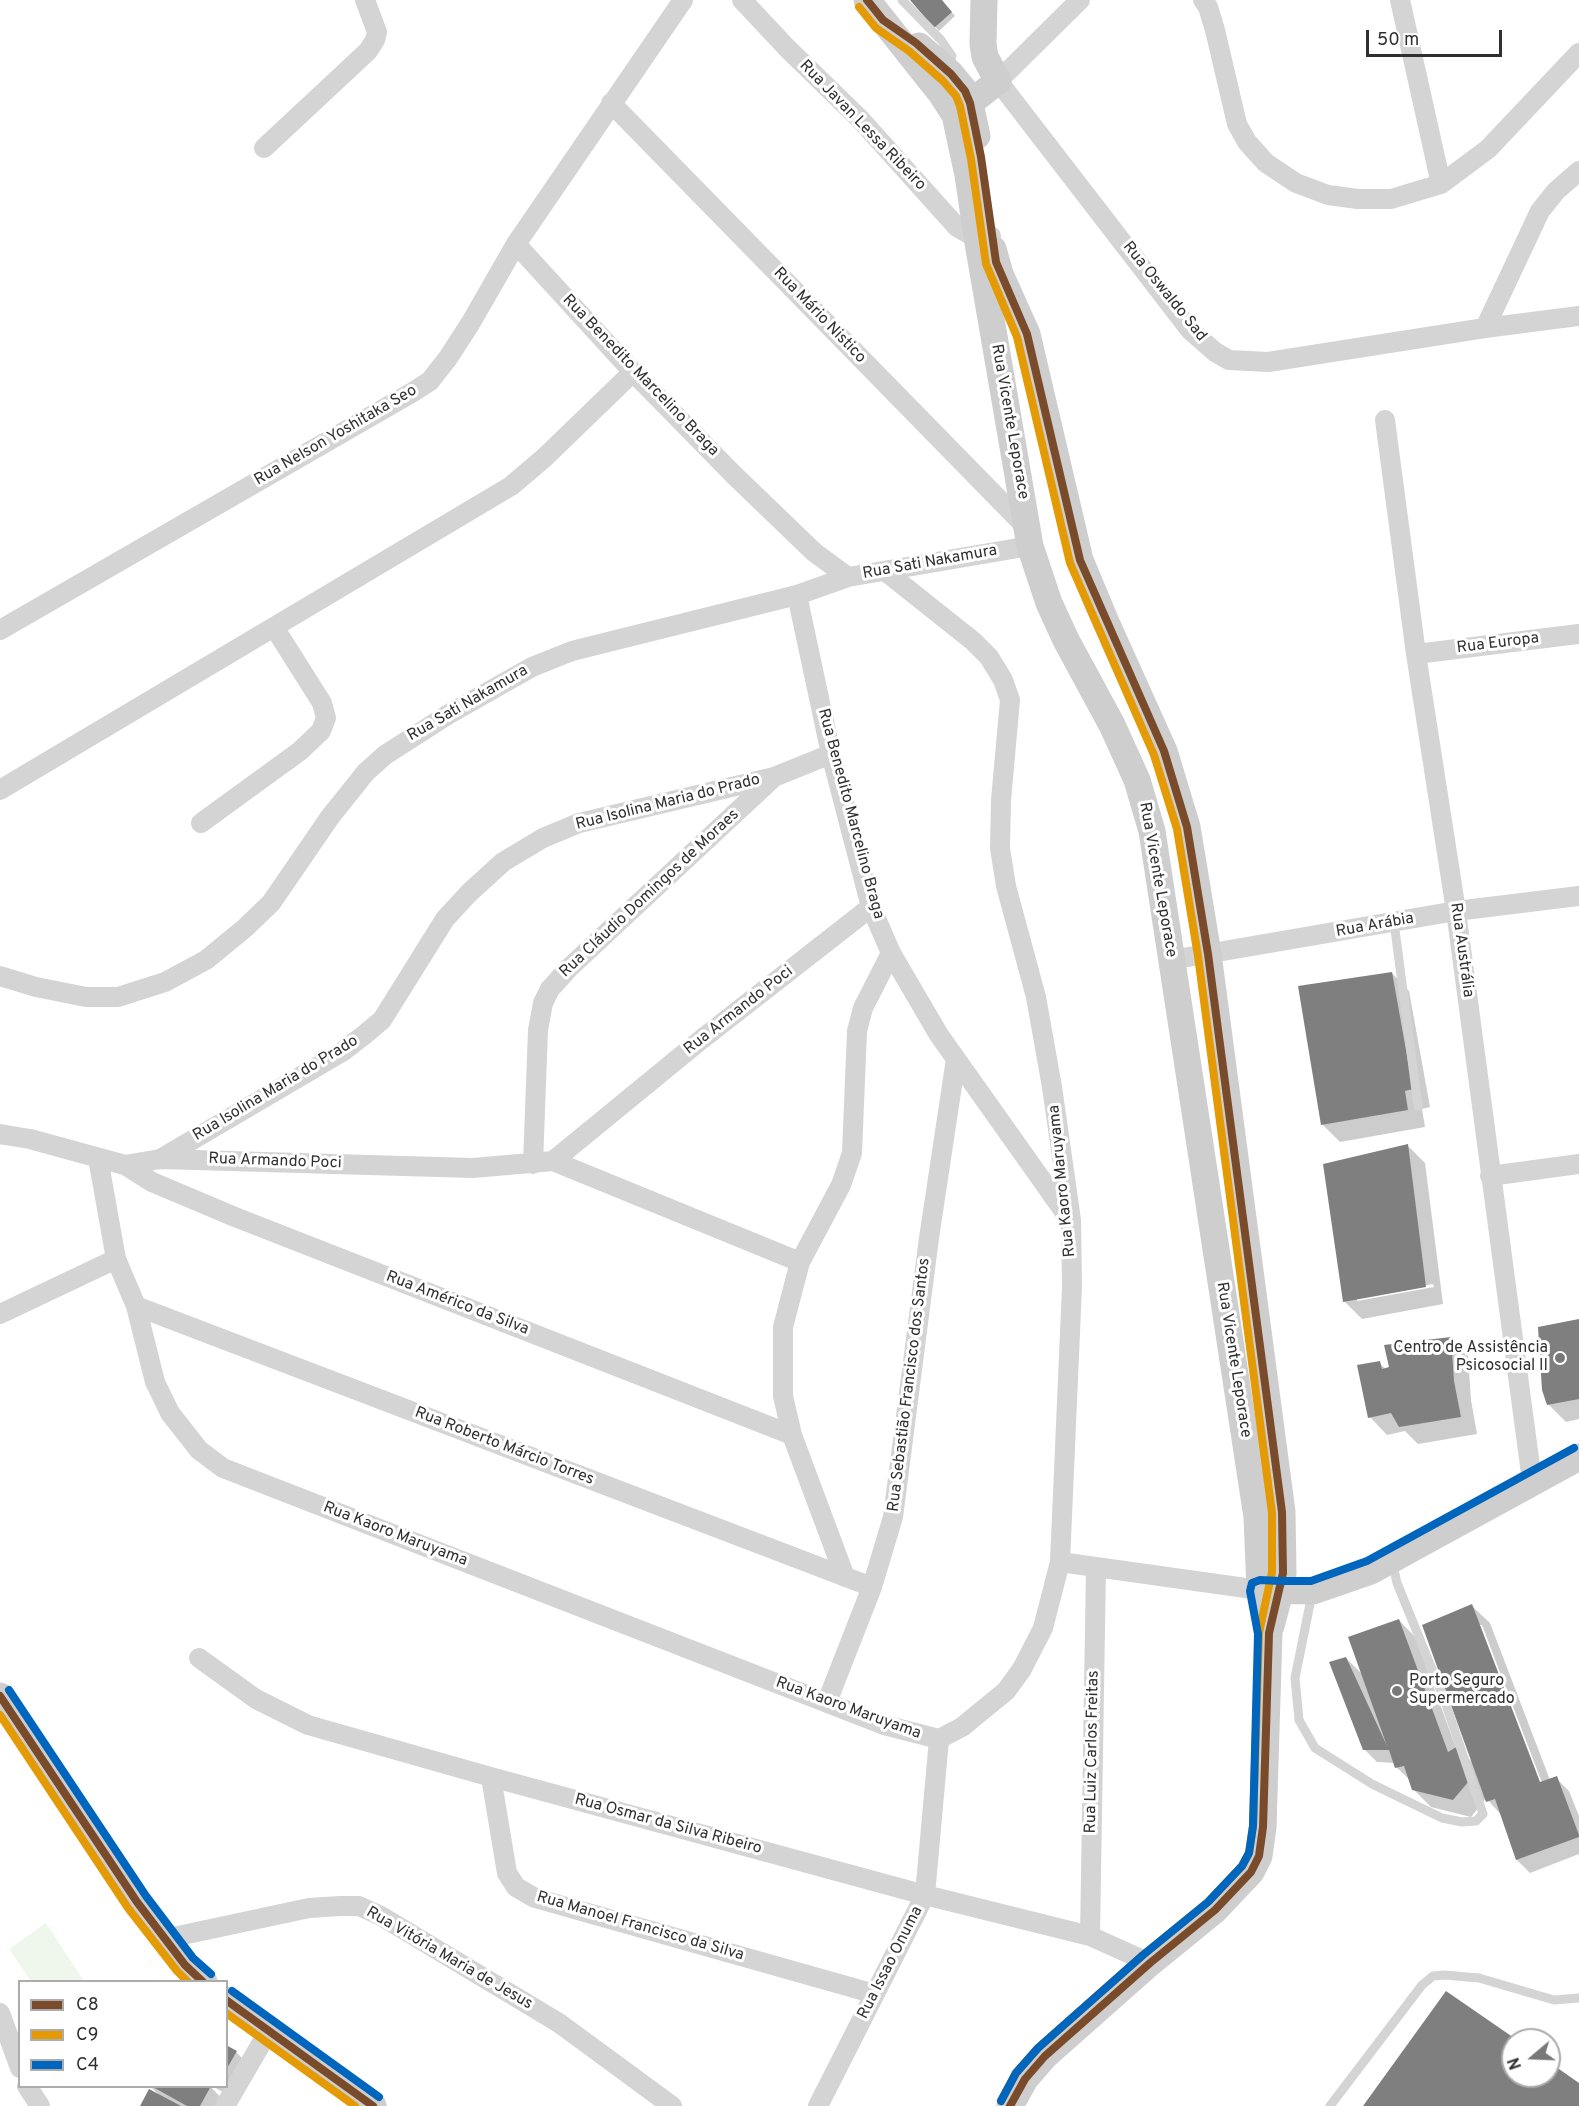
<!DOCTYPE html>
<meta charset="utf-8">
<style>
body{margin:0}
#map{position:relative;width:1579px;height:2106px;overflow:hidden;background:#fff;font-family:Overpass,sans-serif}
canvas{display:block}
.legend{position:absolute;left:18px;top:1980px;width:210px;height:108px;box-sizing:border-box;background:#fff;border:2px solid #acacac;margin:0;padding:8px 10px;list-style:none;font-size:18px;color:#303030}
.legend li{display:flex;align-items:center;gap:12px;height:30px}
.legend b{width:30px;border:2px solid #acacac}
.north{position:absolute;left:1501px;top:2028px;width:60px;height:60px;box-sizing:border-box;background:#fff;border:2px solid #acacac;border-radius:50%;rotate:251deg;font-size:16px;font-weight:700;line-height:24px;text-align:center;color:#303030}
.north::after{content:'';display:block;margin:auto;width:21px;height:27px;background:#787878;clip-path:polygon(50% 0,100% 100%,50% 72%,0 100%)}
.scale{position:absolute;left:1366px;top:30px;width:136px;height:27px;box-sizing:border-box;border:3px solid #303030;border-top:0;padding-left:8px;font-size:18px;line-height:21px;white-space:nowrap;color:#303030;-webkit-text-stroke:4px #fff;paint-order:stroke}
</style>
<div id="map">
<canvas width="1579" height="2106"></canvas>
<ul class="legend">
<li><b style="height:8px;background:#7a4b2a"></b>C8</li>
<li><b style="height:8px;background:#e39a05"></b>C9</li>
<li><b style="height:8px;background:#0065bd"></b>C4</li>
</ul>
<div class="north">N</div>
<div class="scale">50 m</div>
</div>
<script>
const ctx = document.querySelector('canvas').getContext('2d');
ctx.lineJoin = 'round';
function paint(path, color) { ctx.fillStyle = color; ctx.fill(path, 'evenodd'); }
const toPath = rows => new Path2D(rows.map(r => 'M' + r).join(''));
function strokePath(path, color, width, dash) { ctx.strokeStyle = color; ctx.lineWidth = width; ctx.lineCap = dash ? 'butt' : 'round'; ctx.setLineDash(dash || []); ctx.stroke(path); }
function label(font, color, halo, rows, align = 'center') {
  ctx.font = font + ' Overpass,sans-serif'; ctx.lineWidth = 6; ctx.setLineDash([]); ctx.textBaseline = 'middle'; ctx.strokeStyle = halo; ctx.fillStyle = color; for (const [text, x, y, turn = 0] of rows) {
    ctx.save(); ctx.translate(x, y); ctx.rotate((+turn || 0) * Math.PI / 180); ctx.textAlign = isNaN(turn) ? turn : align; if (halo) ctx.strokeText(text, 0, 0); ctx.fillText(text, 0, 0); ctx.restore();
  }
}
paint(toPath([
 [46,1923,84,1981,31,1981,9,1949]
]), '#eff6ec');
paint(toPath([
 [912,0,941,0,955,16,939,31],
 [1392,973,1409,991,1430,1107,1422,1109,1425,1127,1340,1142,1322,1124],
 [1408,1146,1425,1163,1443,1304,1362,1319,1344,1301],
 [1433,1284,1434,1287,1357,1301,1357,1298],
 [1579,1321,1579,1419,1566,1422,1548,1404],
 [1450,1339,1468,1356,1471,1400,1477,1434,1418,1444,1405,1431,1387,1435,1370,1417,1379,1363,1386,1369],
 [1472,1606,1490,1623,1550,1780,1556,1778,1569,1791,1579,1816,1579,1854,1530,1873,1517,1860,1502,1816,1486,1798,1471,1817,1431,1807,1413,1789,1411,1781,1396,1767,1395,1763,1377,1762,1364,1749,1346,1658,1364,1676,1399,1620,1416,1638,1456,1748,1458,1748,1474,1764],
 [1479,1625,1482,1625,1544,1788,1542,1789],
 [226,2047,236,2052,249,2065,232,2097,212,2086,226,2086],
 [150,2086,210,2086,223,2100,220,2106,142,2106,158,2094]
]), '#0003');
paint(toPath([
 [910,0,942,0,952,12,934,28],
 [1392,972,1413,1089,1405,1091,1408,1110,1321,1125,1298,986],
 [1408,1144,1426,1287,1343,1302,1323,1164],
 [1579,1319,1579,1399,1547,1405,1542,1390,1538,1327],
 [1451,1337,1454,1381,1461,1417,1399,1427,1391,1413,1368,1418,1357,1365,1380,1361,1382,1369,1389,1367,1384,1345],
 [1472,1604,1540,1782,1557,1776,1579,1835,1579,1837,1516,1860,1495,1799,1486,1802,1422,1625],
 [1399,1619,1448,1752,1458,1746,1469,1781,1453,1800,1412,1790,1404,1766,1395,1768,1389,1750,1363,1750,1329,1662,1346,1657,1387,1746,1348,1637],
 [1446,1991,1517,2040,1513,2040,1513,2076,1549,2076,1549,2062,1579,2083,1579,2106,1363,2106],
 [226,2045,237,2051,226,2070],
 [151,2086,211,2086,200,2106,187,2106],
 [149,2089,181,2106,140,2106]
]), '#7f7f7f');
strokePath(toPath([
 [902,0,941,40,952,56,949,68],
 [1394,922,1418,1106],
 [1312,1594,1295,1678,1299,1720,1315,1748,1372,1784,1442,1818,1462,1822,1476,1821,1483,1814,1443,1696,1397,1583,1392,1561],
 [1330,2106,1422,1985,1433,1976,1444,1975,1479,1978,1554,2000,1579,1998]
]), '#d4d4d4', 9);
strokePath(toPath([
 [742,0,787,48,860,119,957,227,971,235,991,236],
 [1080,0,998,81,1190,330,1215,352,1229,360,1268,362,1485,328,1579,316],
 [1203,0,1208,7,1215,30,1237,124,1247,142,1266,163,1296,183,1328,195,1358,199,1391,199,1441,184,1488,149,1579,53],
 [1400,0,1441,184],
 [611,103,1027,528],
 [264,148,368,51,375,40,377,32,365,0],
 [516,244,633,372,734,475,814,552,848,577],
 [1485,328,1540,211,1556,191,1579,171],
 [1385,420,1416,654,1456,911,1532,1481],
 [797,595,831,754,871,907,891,953,863,1008,857,1031,852,1153,841,1185,800,1262,783,1327,783,1396,792,1435,845,1577],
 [0,630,413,392,430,381,448,358,470,324,516,244,683,0],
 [1416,654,1579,634],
 [0,790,511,486,544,458,633,372],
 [201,823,300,751,321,731,326,718,322,703,274,627],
 [891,953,939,1035,1068,1217],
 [1171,960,1456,911,1579,896],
 [0,976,36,987,86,997,118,997,165,982,206,960,245,928,271,903,330,817,366,772,385,755,449,714,532,667,572,651,797,595,848,577,1030,546],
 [0,1134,30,1139,125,1165,160,1159,473,1168,553,1161,702,1039,871,907],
 [98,1158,116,1259,136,1306,155,1382,170,1413,199,1450,223,1468,884,1725,939,1739,962,1727,1006,1691,1022,1669,1043,1628,1060,1562,1072,1287,1071,1220,1052,1087,1036,997,1006,886,1000,848,1001,800,1010,700,1003,680,989,657,973,641,885,571],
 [160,1159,342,1052,364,1035,382,1020,445,919,469,893,503,862,543,838,579,823,774,777,831,754],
 [553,1161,800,1262],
 [533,1164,538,1030,543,1003,550,989,569,968,772,779],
 [125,1165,152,1182,235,1217,792,1435],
 [1490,1176,1579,1164],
 [136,1306,872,1587],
 [0,1314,116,1259],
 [1060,1562,1260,1590],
 [199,1658,256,1699,308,1725,491,1777,925,1895,1090,1936,1150,1963],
 [827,1702,872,1587,893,1517,929,1238,956,1059],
 [491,1777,507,1873,516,1887,535,1898,875,1994],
 [1090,1936,1096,1568],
 [164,1939,309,1908,340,1906,359,1906,381,1916,559,2023,672,2106],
 [0,2013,20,2068],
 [27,2086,40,2106],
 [225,2106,268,2032],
 [818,2106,925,1895,939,1739]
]), '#d4d4d4', 20);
strokePath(toPath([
 [867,0,940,92,955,115,968,175,977,237,1030,546,1049,603,1066,640,1112,725,1137,780,1152,831,1257,1517,1260,1590,1269,1633,1263,1827,1259,1856,1251,1872,1215,1910,1150,1963,1045,2056,1025,2079,1010,2106],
 [919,46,951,74,965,91,970,103,977,136],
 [956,114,998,81,985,57,983,44,984,0],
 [993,249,1000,274,1027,334,1080,560,1105,620,1164,751,1187,827,1208,954,1282,1512,1283,1573,1280,1592,1271,1626],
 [1262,1590,1313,1591,1371,1571,1579,1457],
 [0,1696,137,1902,185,1965,204,1982],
 [226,2000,373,2106]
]), '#cecece', 27);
strokePath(toPath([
 [867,0,883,20,916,43,951,74,965,91,970,103,981,157,996,262,1027,334,1080,560,1164,751,1187,827,1208,954,1282,1512,1283,1573,1269,1633,1263,1827,1259,1856,1251,1872,1215,1910,1150,1963,1045,2056,1025,2079,1010,2106],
 [0,1696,137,1902,185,1965,203,1982],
 [226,2000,373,2106]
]), '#7a4b2a', 8);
strokePath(toPath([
 [859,7,876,28,909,51,943,81,956,96,960,106,971,159,986,264,1017,337,1070,563,1154,755,1177,829,1198,956,1272,1513,1272,1572,1259,1633,1253,1826,1249,1853,1242,1866,1208,1902,1143,1955,1038,2048,1016,2073,1001,2101],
 [0,1715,128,1908,177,1971,188,1982],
 [226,2013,355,2106]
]), '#e39a05', 8);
strokePath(toPath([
 [9,1690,146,1896,193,1958,211,1974],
 [232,1991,379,2097],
 [1001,2101,1016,2073,1038,2048,1143,1955,1208,1902,1242,1866,1249,1853,1253,1826,1258,1634,1250,1591,1252,1583,1260,1580,1280,1581,1311,1581,1367,1561,1574,1448]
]), '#0065bd', 8);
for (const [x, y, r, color] of [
 [1560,1358,6,"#787878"],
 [1397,1691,6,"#787878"]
]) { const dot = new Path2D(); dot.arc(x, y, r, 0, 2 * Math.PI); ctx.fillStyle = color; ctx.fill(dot); strokePath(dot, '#fff', 2); }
label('16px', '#303030', '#fff', [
 ["Rua Javan Lessa Ribeiro",862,126,46],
 ["Rua Oswaldo Sad",1164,292,51],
 ["Rua Mário Nistico",819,316,46],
 ["Rua Benedito Marcelino Braga",640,376,46],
 ["Rua Vicente Leporace",1009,422,80],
 ["Rua Nelson Yoshitaka Seo",336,436,-30],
 ["Rua Sati Nakamura",930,563,-10],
 ["Rua Europa",1498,644,-7],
 ["Rua Sati Nakamura",468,704,-30],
 ["Rua Isolina Maria do Prado",668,803,-14],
 ["Rua Benedito Marcelino Braga",850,814,75],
 ["Rua Vicente Leporace",1157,880,80],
 ["Rua Cláudio Domingos de Moraes",650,894,-43],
 ["Rua Arábia",1375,926,-10],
 ["Rua Austrália",1461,950,82],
 ["Rua Armando Poci",739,1011,-38],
 ["Rua Isolina Maria do Prado",276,1089,-31],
 ["Rua Armando Poci",275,1162,2],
 ["Rua Kaoro Maruyama",1063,1181,-96],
 ["Rua Américo da Silva",457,1304,21],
 ["Rua Vicente Leporace",1233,1360,81],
 ["Rua Sebastião Francisco dos Santos",910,1385,-83],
 ["Rua Roberto Márcio Torres",504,1447,21],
 ["Rua Kaoro Maruyama",395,1535,21],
 ["Rua Kaoro Maruyama",848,1709,20],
 ["Rua Luiz Carlos Freitas",1093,1752,-89],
 ["Rua Osmar da Silva Ribeiro",668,1825,15],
 ["Rua Manoel Francisco da Silva",640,1927,16],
 ["Rua Vitória Maria de Jesus",449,1959,30],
 ["Rua Issao Onuma",891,1963,-63]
]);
label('16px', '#303030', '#fff', [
 ["Centro de Assistência",1548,1349],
 ["Psicosocial II",1548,1367],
 ["Porto Seguro",1409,1682,"left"],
 ["Supermercado",1409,1700,"left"]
], 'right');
</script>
